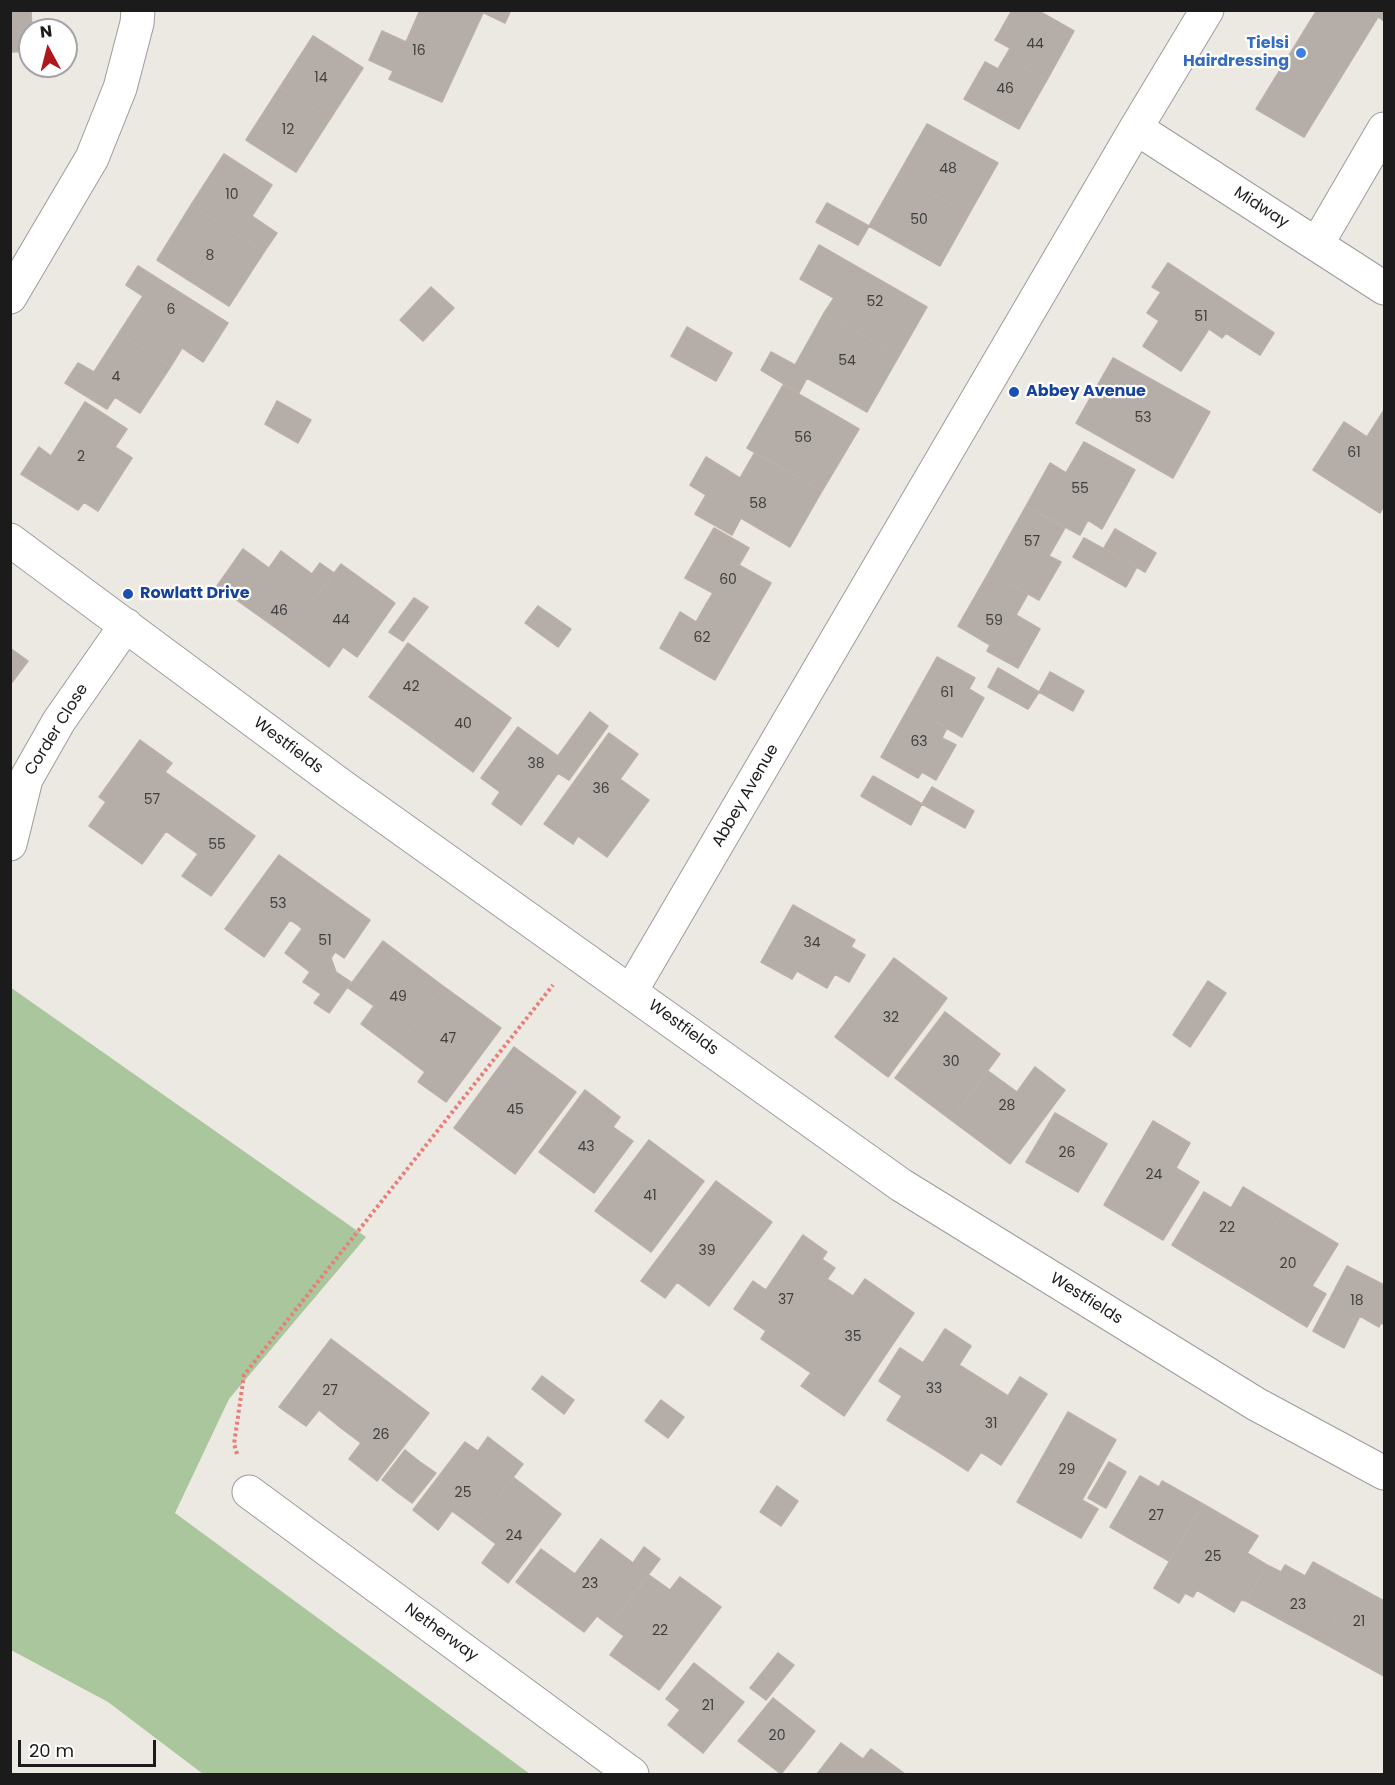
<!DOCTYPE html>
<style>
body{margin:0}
#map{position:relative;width:1395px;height:1785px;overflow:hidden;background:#ece8e2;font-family:Poppins,sans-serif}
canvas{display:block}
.frame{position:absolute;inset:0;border:12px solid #1b1b1b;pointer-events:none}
.north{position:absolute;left:18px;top:18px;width:60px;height:60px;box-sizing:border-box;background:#fff;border:2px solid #a4a4a4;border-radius:50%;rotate:353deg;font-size:16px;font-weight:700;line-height:24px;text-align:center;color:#1b1b1b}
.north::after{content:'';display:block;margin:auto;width:21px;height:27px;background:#af181d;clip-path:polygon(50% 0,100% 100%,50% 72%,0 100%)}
.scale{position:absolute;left:18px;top:1740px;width:138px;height:27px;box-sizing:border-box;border:3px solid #1b1b1b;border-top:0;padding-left:8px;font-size:18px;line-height:21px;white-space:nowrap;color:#1b1b1b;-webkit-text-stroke:4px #fff;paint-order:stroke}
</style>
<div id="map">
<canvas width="1395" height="1785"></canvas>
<div class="frame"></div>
<div class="north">N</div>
<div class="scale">20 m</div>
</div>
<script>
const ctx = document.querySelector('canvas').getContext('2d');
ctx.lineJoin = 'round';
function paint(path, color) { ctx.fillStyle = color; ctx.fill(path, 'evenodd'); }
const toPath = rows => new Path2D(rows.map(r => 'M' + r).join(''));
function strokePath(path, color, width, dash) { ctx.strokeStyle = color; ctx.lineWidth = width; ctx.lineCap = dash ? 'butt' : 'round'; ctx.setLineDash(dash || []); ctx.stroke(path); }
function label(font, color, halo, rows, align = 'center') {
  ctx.font = font + ' Poppins,sans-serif'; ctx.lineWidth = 4.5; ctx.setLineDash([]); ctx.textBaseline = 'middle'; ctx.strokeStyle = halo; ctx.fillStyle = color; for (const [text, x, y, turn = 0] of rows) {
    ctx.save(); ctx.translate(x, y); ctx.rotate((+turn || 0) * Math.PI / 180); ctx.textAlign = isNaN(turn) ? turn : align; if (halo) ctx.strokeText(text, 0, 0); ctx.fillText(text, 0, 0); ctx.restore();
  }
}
paint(toPath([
 [10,987,366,1237,229,1399,175,1513,530,1774,203,1774,108,1702,11,1650]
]), '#aac69c');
const building = toPath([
 [10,10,31,10,32,30,30,30,30,51,10,52,10,10],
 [420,10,478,10,483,13,442,102,389,79,393,71,369,60,382,31,406,42,420,10],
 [478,10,511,10,505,23,478,10],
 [1012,10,1037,10,1074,31,1047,80,1005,57,1010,48,995,40,1012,10],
 [1317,10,1384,10,1384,21,1378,17,1304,137,1256,109,1317,10],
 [313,36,363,68,330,119,280,87,313,36],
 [1005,57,1047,80,1019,129,964,99,985,62,998,69,1005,57],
 [280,87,330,119,296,172,246,140,280,87],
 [927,124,998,163,969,214,898,175,927,124],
 [224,154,272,185,252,216,277,233,264,252,191,205,224,154],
 [898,175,969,214,940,266,869,226,898,175],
 [827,203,869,226,858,245,816,222,827,203],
 [191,205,264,252,229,306,157,260,191,205],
 [819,245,927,307,899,356,824,313,834,298,800,279,819,245],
 [1168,263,1274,333,1260,355,1226,333,1222,338,1209,329,1181,371,1143,346,1159,321,1147,313,1161,292,1152,287,1168,263],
 [138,266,228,323,203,362,182,348,171,366,119,333,143,296,126,285,138,266],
 [431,287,454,308,423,341,400,320,431,287],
 [824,313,899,356,867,412,807,378,799,393,761,370,771,352,795,365,824,313],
 [687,327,732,353,716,381,671,356,687,327],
 [119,333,171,366,140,413,115,397,107,409,65,383,78,363,94,372,119,333],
 [1113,358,1210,412,1173,478,1076,423,1113,358],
 [783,385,859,429,822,491,747,448,783,385],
 [277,401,311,420,298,443,265,424,277,401],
 [85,402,127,429,115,447,132,458,98,511,84,502,78,510,21,474,39,447,51,456,85,402],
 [1384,410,1384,506,1380,513,1313,470,1344,422,1367,437,1384,410],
 [1084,442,1135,470,1102,529,1088,520,1080,535,1026,506,1050,463,1066,473,1084,442],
 [755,452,822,491,790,547,741,518,732,535,695,514,706,495,690,485,706,457,740,478,755,452],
 [1026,506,1065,528,1049,556,1061,562,1039,600,989,572,1026,506],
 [714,528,749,548,739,565,771,583,745,628,705,606,713,593,685,578,714,528],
 [1115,529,1156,553,1145,572,1104,548,1115,529],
 [1084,538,1137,567,1126,587,1073,557,1084,538],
 [243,549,269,568,281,551,312,574,320,563,334,573,287,636,217,586,243,549],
 [341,564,395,603,357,657,343,647,329,667,287,636,341,564],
 [989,572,1028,594,1016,615,1040,629,1018,668,987,651,990,645,958,626,989,572],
 [414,598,428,607,403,641,389,632,414,598],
 [538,606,571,629,558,647,525,623,538,606],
 [705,606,745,628,715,680,660,648,680,612,696,622,705,606],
 [408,643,453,676,414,729,369,697,408,643],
 [10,648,28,661,10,685,10,648],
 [937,657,975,678,969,689,984,698,962,737,909,707,937,657],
 [998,668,1039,692,1028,709,988,687,998,668],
 [1050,672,1084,691,1073,711,1039,692,1050,672],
 [453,676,511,718,473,772,414,729,453,676],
 [909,707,947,728,942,738,956,745,936,780,922,772,918,778,881,757,909,707],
 [590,712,608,726,569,780,558,773,521,825,492,804,500,792,481,778,518,727,558,756,590,712],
 [609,733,638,754,620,779,649,800,607,857,578,836,573,844,544,824,609,733],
 [140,740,172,763,165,772,202,798,174,837,166,831,142,864,89,826,106,802,99,797,140,740],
 [873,776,922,804,911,825,861,796,873,776],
 [932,787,974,811,965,828,922,804,932,787],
 [202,798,255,836,211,896,182,876,198,854,174,837,202,798],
 [279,855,325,888,298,925,290,920,264,957,225,929,279,855],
 [325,888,370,920,344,958,335,952,331,958,336,972,351,982,329,1013,314,1003,321,994,303,982,310,972,285,953,302,929,298,925,325,888],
 [793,905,855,940,851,947,865,955,849,982,835,974,827,988,797,971,792,979,761,962,793,905],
 [383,941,443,986,396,1050,361,1024,374,1006,348,988,383,941],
 [894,958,947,998,888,1077,835,1037,894,958],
 [1208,981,1226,993,1190,1047,1173,1035,1208,981],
 [443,986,501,1028,446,1102,418,1082,425,1072,396,1050,443,986],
 [945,1012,1000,1054,951,1120,895,1078,945,1012],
 [514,1047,576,1092,515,1174,454,1128,514,1047],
 [1035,1067,1065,1090,1010,1164,951,1120,988,1071,1017,1092,1035,1067],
 [585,1090,620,1117,613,1127,633,1141,594,1193,539,1152,585,1090],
 [1055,1113,1107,1144,1078,1192,1026,1162,1055,1113],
 [1153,1121,1190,1143,1176,1168,1199,1182,1163,1240,1104,1205,1153,1121],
 [649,1140,704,1181,651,1252,595,1211,649,1140],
 [716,1181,772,1222,709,1306,677,1282,665,1298,641,1281,716,1181],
 [1243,1187,1283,1211,1238,1285,1172,1245,1204,1192,1231,1208,1243,1187],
 [1283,1211,1338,1244,1312,1286,1326,1294,1307,1327,1238,1285,1283,1211],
 [803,1235,827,1252,822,1259,835,1268,827,1279,841,1288,792,1360,761,1339,766,1331,734,1309,753,1281,766,1290,803,1235],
 [1347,1266,1384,1285,1384,1325,1381,1323,1379,1327,1360,1316,1344,1348,1313,1331,1347,1266],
 [865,1279,914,1313,844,1416,801,1386,811,1373,792,1360,841,1288,853,1296,865,1279],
 [945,1329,971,1346,959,1365,983,1380,937,1451,887,1420,902,1396,879,1381,900,1348,923,1363,945,1329],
 [331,1339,380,1376,341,1428,319,1410,306,1426,279,1407,331,1339],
 [380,1376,429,1413,377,1481,349,1459,361,1443,341,1428,380,1376],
 [542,1376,574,1400,564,1414,532,1389,542,1376],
 [1020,1377,1047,1394,1001,1465,981,1452,968,1471,937,1451,983,1380,1008,1396,1020,1377],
 [661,1400,684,1417,668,1438,645,1421,661,1400],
 [1068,1412,1116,1440,1082,1500,1098,1509,1081,1538,1017,1502,1068,1412],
 [488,1437,523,1464,475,1528,452,1511,438,1530,413,1510,465,1442,478,1451,488,1437],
 [405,1450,420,1462,397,1492,382,1480,405,1450],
 [420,1462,436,1473,412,1503,397,1492,420,1462],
 [1109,1462,1126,1472,1106,1508,1088,1498,1109,1462],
 [1140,1476,1159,1487,1162,1481,1203,1504,1169,1561,1110,1527,1140,1476],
 [513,1477,561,1514,508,1583,482,1563,496,1544,475,1528,513,1477],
 [777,1486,798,1501,781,1526,760,1512,777,1486],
 [1203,1504,1258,1536,1247,1553,1267,1565,1246,1601,1241,1600,1234,1612,1197,1590,1193,1597,1185,1593,1179,1603,1154,1588,1203,1504],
 [601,1539,633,1563,644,1547,660,1559,610,1626,597,1616,584,1632,532,1594,556,1560,575,1574,601,1539],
 [541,1549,556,1560,532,1594,516,1582,541,1549],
 [1313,1562,1353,1584,1322,1642,1246,1601,1267,1565,1281,1572,1285,1565,1305,1576,1313,1562],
 [649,1575,670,1590,680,1577,721,1607,659,1690,610,1655,624,1636,610,1626,649,1575],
 [1353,1584,1384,1601,1384,1676,1322,1642,1353,1584],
 [778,1653,794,1665,766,1700,750,1688,778,1653],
 [694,1663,744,1702,703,1753,668,1725,680,1710,666,1699,694,1663],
 [773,1698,815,1731,781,1774,738,1741,773,1698],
 [841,1743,863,1759,871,1749,905,1774,817,1774,841,1743]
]);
paint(building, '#b4ada8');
strokePath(building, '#bbafa6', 1.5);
const minor = toPath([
 [1136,128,1384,288],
 [1317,244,1384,129],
 [10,297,92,158,120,88,137,23,138,10],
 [10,540,339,784,901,1185,1256,1404,1384,1473],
 [10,844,26,779,59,721,126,625],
 [631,991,1136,128,1207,10],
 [249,1492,632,1774]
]);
strokePath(minor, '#9c9c9c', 35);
strokePath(toPath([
 [237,1454,234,1444,244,1375,553,985]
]), '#e87e77', 4, [3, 3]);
strokePath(minor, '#fff', 33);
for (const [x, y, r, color] of [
 [1301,53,6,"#3f7fe0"],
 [1014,392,6,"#1a4fb4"],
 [128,594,6,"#1a4fb4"]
]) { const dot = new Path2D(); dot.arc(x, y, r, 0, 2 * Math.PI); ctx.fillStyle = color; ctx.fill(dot); strokePath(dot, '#fff', 2); }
label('14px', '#41403e', null, [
 ["44",1035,44],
 ["16",419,51],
 ["14",321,78],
 ["46",1005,89],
 ["12",288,130],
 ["48",948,169],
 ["10",232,195],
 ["50",919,220],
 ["8",210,256],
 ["52",875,302],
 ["6",171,310],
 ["51",1201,317],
 ["54",847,361],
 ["4",116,377],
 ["53",1143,418],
 ["56",803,438],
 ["61",1354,453],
 ["2",81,457],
 ["55",1080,489],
 ["58",758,504],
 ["57",1032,542],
 ["60",728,580],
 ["46",279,611],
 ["44",341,620],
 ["59",994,621],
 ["62",702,638],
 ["42",411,687],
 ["61",947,693],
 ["40",463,724],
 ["63",919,742],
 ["38",536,764],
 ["36",601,789],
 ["57",152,800],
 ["55",217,845],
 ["53",278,904],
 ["51",325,941],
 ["34",812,943],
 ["49",398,997],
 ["32",891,1018],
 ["47",448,1039],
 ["30",951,1062],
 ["28",1007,1106],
 ["45",515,1110],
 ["43",586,1147],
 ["26",1067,1153],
 ["24",1154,1175],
 ["41",650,1196],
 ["22",1227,1228],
 ["39",707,1251],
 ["20",1288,1264],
 ["37",786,1300],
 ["18",1357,1301],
 ["35",853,1337],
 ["33",934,1389],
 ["27",330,1391],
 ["31",991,1424],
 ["26",381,1435],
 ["29",1067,1470],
 ["25",463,1493],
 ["27",1156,1516],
 ["24",514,1536],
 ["25",1213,1557],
 ["23",590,1584],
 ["23",1298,1605],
 ["21",1359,1622],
 ["22",660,1631],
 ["21",708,1706],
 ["20",777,1736]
]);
label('bold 16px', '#366cbe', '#fff', [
 ["Tielsi",1289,44],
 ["Hairdressing",1289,62]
], 'right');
label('16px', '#1b1b1b', '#fff', [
 ["Midway",1261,208,33],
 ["Corder Close",57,730,-58],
 ["Westfields",288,746,37],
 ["Abbey Avenue",746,796,-60],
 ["Westfields",683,1028,36],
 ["Westfields",1086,1299,32],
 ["Netherway",441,1633,36]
]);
label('bold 16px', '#164399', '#fff', [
 ["Abbey Avenue",1026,392],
 ["Rowlatt Drive",140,594]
], 'left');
</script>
